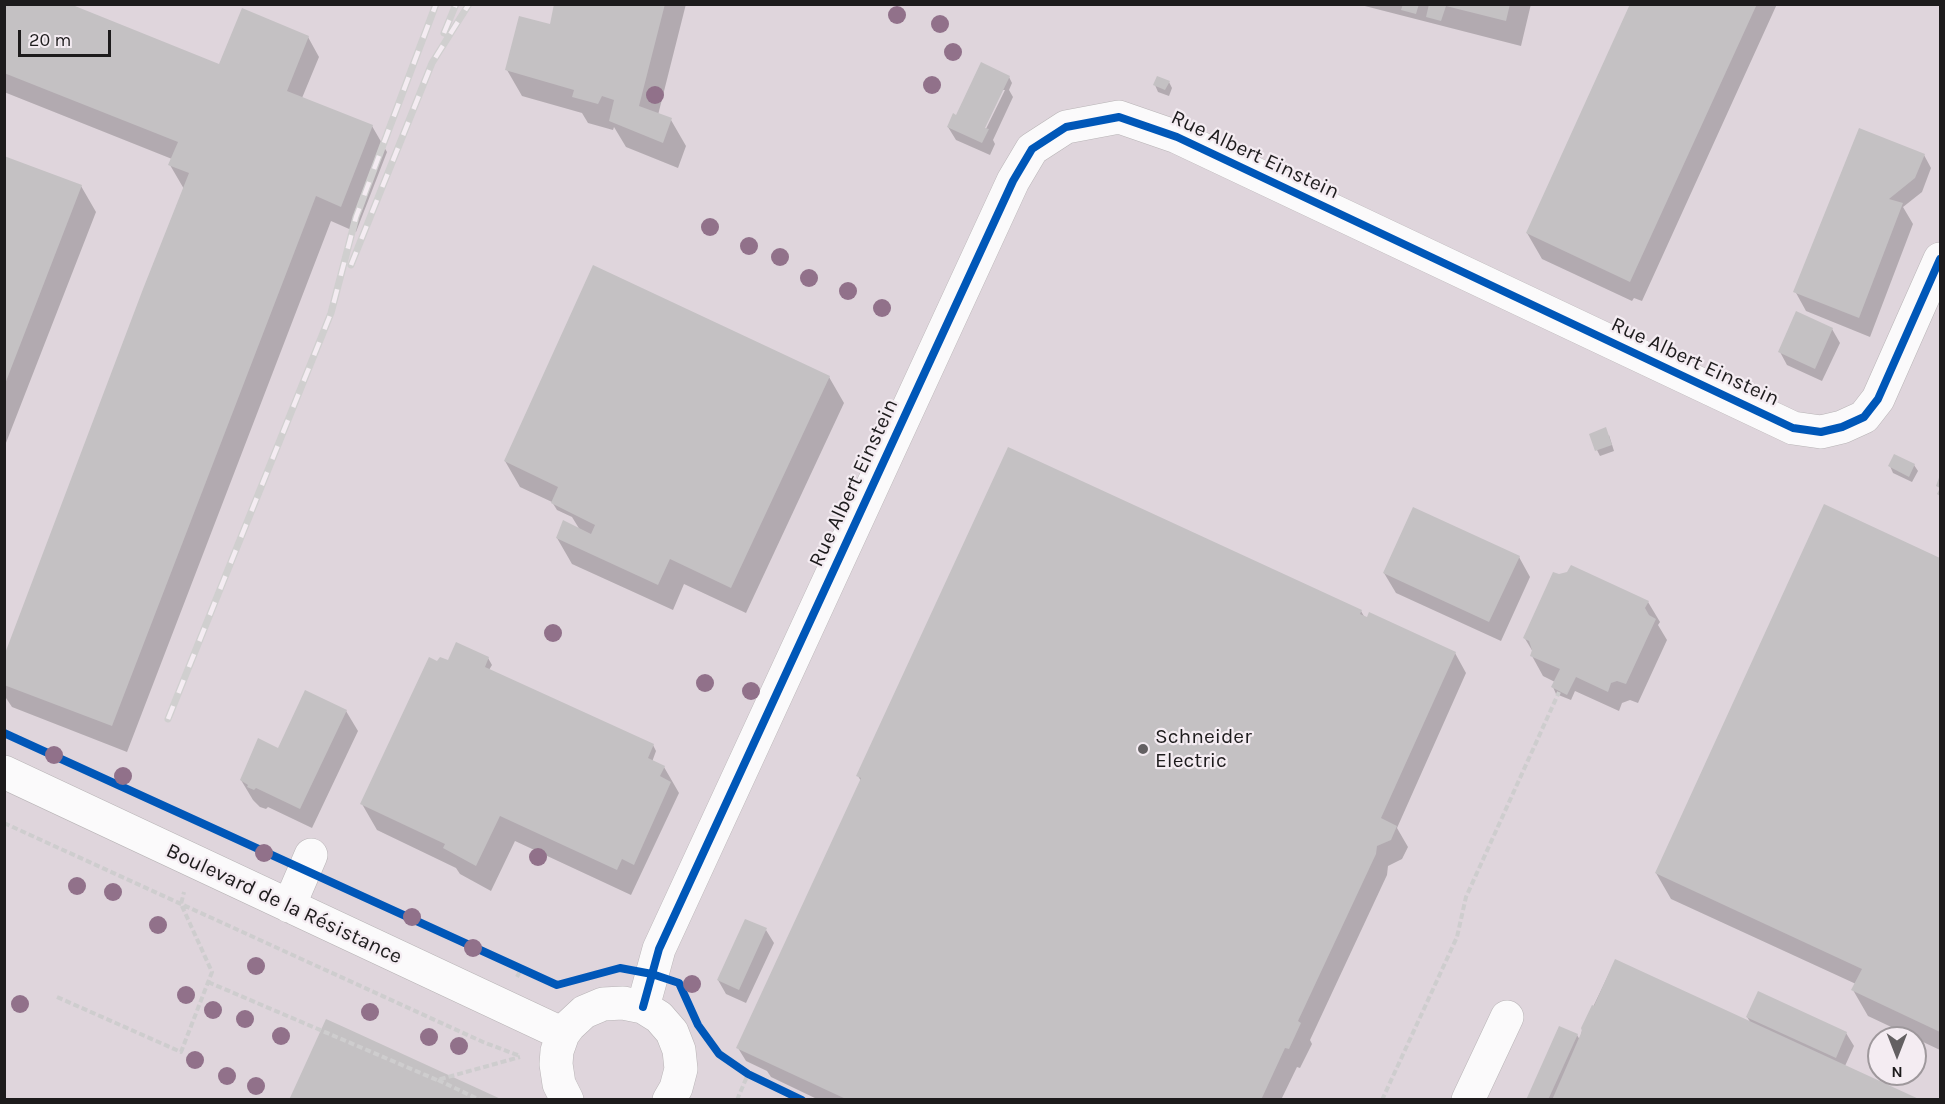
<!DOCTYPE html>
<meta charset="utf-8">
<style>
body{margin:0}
#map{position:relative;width:1945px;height:1104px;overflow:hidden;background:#e5e1e3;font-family:Karla,sans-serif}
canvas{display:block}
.frame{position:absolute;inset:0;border:6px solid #1d1b1c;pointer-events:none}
.north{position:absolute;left:1867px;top:1026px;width:60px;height:60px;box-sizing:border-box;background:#f4ecf2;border:2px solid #9e989c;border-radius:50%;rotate:180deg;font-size:16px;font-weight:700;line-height:24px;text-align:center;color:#1d1b1c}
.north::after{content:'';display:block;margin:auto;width:21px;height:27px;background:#636062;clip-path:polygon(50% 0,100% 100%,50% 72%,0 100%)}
.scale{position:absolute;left:18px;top:30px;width:93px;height:27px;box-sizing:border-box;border:3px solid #1d1b1c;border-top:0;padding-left:8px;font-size:18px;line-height:21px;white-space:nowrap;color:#1d1b1c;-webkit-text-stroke:4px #f4ecf2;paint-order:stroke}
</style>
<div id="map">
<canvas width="1945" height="1104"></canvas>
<div class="frame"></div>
<div class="north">N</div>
<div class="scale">20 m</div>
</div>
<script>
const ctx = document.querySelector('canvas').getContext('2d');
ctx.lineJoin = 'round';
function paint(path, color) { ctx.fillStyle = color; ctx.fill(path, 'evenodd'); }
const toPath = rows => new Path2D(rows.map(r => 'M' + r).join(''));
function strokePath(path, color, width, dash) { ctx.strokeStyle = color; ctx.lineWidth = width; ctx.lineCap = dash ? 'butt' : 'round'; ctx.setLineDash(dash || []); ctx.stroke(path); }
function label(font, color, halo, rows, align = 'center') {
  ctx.font = font + ' Karla,sans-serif'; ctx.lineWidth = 4.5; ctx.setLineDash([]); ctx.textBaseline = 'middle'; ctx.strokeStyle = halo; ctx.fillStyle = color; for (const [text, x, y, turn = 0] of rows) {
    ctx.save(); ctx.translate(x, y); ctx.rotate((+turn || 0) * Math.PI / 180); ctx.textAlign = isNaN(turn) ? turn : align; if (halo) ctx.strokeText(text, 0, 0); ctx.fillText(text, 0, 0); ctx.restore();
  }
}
paint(toPath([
 [5,5,1940,5,1940,1099,5,1100],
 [1879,1038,1915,1038,1915,1074,1879,1074]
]), '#dfd5dc');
paint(toPath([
 [4,4,219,65,308,37,319,57,302,98,372,126,387,152,356,232,331,221,127,752,12,707,4,695,4,660,184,189,170,165,172,159,4,92],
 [556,4,686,4,658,115,671,120,686,146,678,168,626,147,614,127,613,130,588,123,582,113,522,96,507,70,551,26],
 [1357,4,1531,4,1521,46],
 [1632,4,1777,4,1642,301,1634,298,1632,301,1542,259,1527,233],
 [1009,77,1012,83,1009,90,1013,97,993,140,995,144,990,155,956,140,948,127,957,117],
 [1001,90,1005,90,983,135,980,134],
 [1169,82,1172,88,1169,96,1158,92,1155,85],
 [1924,155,1931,168,1922,192,1903,207,1913,224,1870,337,1806,311,1795,291],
 [4,158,81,186,96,212,4,448],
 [1832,329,1840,343,1822,381,1787,365,1780,352],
 [829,377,844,403,746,613,684,584,673,610,572,564,557,538,580,530,572,517,557,510,552,502,520,487,505,461],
 [1609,435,1614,451,1600,456,1597,450],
 [1914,465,1918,471,1912,482,1893,473,1890,466],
 [1825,506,1940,559,1940,1050,1868,1016,1853,990,1856,984,1671,899,1656,873],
 [1519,557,1530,577,1501,641,1396,593,1384,573],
 [1648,602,1660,622,1658,625,1667,640,1638,703,1630,700,1622,703,1619,711,1575,691,1571,700,1556,694,1553,687,1555,682,1543,676,1532,656,1533,652,1524,637],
 [1361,611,1365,618,1455,653,1466,673,1397,828,1408,847,1402,859,1388,866,1387,875,1310,1040,1312,1044,1300,1068,1297,1067,1281,1100,819,1100,771,1077,767,1071,746,1061,738,1048,861,781,858,776],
 [488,658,492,665,489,670,653,745,656,751,652,762,664,767,679,793,631,895,515,841,491,891,460,874,456,868,377,830,362,804,437,662],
 [346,711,358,731,312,828,268,807,266,809,260,807,253,800,241,780],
 [766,930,774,943,746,1003,726,994,718,980],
 [1615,961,1751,1023,1747,1017,1846,1033,1854,1046,1845,1066,1917,1100,1527,1100,1577,1035,1580,1040,1582,1030]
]), '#0003');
paint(toPath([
 [4,4,70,4,219,64,242,8,309,36,287,91,373,125,341,207,316,196,112,726,4,685,4,656,143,289,189,173,168,165,178,142,4,73],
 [554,4,665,4,639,106,672,118,663,143,609,121,614,100,602,96,598,104,572,97,574,90,505,70,519,16,550,24],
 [1403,4,1419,4,1416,14,1401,10],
 [1429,4,1510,4,1506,21,1446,6,1441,21,1426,17],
 [1630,4,1757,4,1630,282,1526,233],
 [981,62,1010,76,985,128,989,129,982,143,947,127,953,113,956,115],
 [1157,76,1170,81,1165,90,1153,85],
 [1859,128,1925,154,1915,178,1889,199,1903,203,1859,318,1793,292],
 [4,156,82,185,5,384,4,384],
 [593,265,830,376,731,588,670,559,658,585,556,538,563,520,591,534,595,525,551,503,558,487,504,461],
 [1796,311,1833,328,1815,369,1778,352],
 [1606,427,1612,445,1595,451,1589,434],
 [1008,447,1362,610,1360,614,1367,617,1369,612,1456,652,1381,818,1397,826,1391,840,1377,846,1376,854,1298,1021,1301,1023,1289,1049,1285,1048,1261,1100,848,1100,736,1048,861,778,856,776],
 [1894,454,1915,464,1909,477,1888,466],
 [1940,475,1940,496,1937,494,1940,488,1936,486],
 [1824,504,1940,558,1940,1032,1851,990,1862,969,1655,873],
 [1413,507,1520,556,1489,622,1383,573],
 [1571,565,1649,601,1645,608,1649,615,1656,619,1626,684,1617,681,1611,683,1608,692,1576,677,1567,695,1551,687,1560,669,1530,656,1532,650,1529,641,1523,638,1553,572,1559,574,1567,572],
 [456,642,489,657,485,667,654,744,648,758,665,766,660,776,671,782,634,865,622,859,617,870,500,816,476,866,443,848,445,844,360,804,429,657,437,661,440,657,448,660],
 [305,690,347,710,300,809,256,788,254,790,247,787,248,785,240,780,258,738,278,748],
 [745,919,767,928,739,990,717,980],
 [1615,959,1921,1100,1552,1100,1582,1031,1581,1028,1592,1005,1594,1006],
 [1758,991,1847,1032,1836,1058,1746,1017],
 [326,1019,346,1028,503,1100,289,1100],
 [1559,1026,1578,1034,1548,1100,1526,1100]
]), '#c4c1c3');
const minor = toPath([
 [4,772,563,1034],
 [289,906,311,855],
 [643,1007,659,949,1013,181,1032,149,1066,127,1119,117,1177,137,1793,428,1821,432,1842,427,1864,417,1878,399,1940,259],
 [567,1100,559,1084,556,1064,557,1051,563,1034,569,1026,584,1012,603,1004,623,1003,643,1007,659,1017,672,1032,679,1050,681,1069,676,1088,669,1100],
 [1468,1100,1507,1017]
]);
strokePath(minor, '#b8b4b6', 34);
strokePath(toPath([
 [4,823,483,1042,520,1056],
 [517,977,521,969],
 [208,982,437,1080,520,1057],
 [57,997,181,1052,212,972,181,904,184,892],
 [438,1080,480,1100],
 [737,1100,748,1074],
 [1382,1100,1457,937,1466,897,1559,692]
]), '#cecdce', 4, [6, 3]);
strokePath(minor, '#fbfafb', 33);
const rail = toPath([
 [444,33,456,4],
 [351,265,432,63,469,4],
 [168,719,331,313,356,217,436,4]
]);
strokePath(rail, '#d0cfcf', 7);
strokePath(rail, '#f4ecf2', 4.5, [14]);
strokePath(toPath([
 [4,733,557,985,620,968,652,974,679,983,698,1025,719,1054,748,1074,802,1100],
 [643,1007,659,949,1013,181,1032,149,1066,127,1119,117,1177,137,1793,428,1821,432,1842,427,1864,417,1878,399,1940,259]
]), '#0057b8', 8);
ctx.fillStyle = '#91718a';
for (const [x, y] of [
 [897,15],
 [940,24],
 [953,52],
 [932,85],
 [655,95],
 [710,227],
 [749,246],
 [780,257],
 [809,278],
 [848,291],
 [882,308],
 [553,633],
 [705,683],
 [751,691],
 [54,755],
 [123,776],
 [264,853],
 [538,857],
 [77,886],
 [113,892],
 [412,917],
 [158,925],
 [473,948],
 [256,966],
 [692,984],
 [186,995],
 [20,1004],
 [213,1010],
 [370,1012],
 [245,1019],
 [281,1036],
 [429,1037],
 [459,1046],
 [195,1060],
 [227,1076],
 [256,1086]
]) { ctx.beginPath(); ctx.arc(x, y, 9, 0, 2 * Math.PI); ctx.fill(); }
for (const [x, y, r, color] of [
 [1143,749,6,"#636062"]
]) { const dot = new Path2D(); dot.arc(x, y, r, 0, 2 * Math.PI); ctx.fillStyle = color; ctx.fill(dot); strokePath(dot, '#f4ecf2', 2); }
label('21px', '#1d1b1c', '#f4ecf2', [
 ["Rue Albert Einstein",1255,155,25],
 ["Rue Albert Einstein",1695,362,25],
 ["Rue Albert Einstein",854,483,-65],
 ["Boulevard de la Résistance",284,904,25]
]);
label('21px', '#1d1b1c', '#f4ecf2', [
 ["Schneider",1155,737],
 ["Electric",1155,761]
], 'left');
</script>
